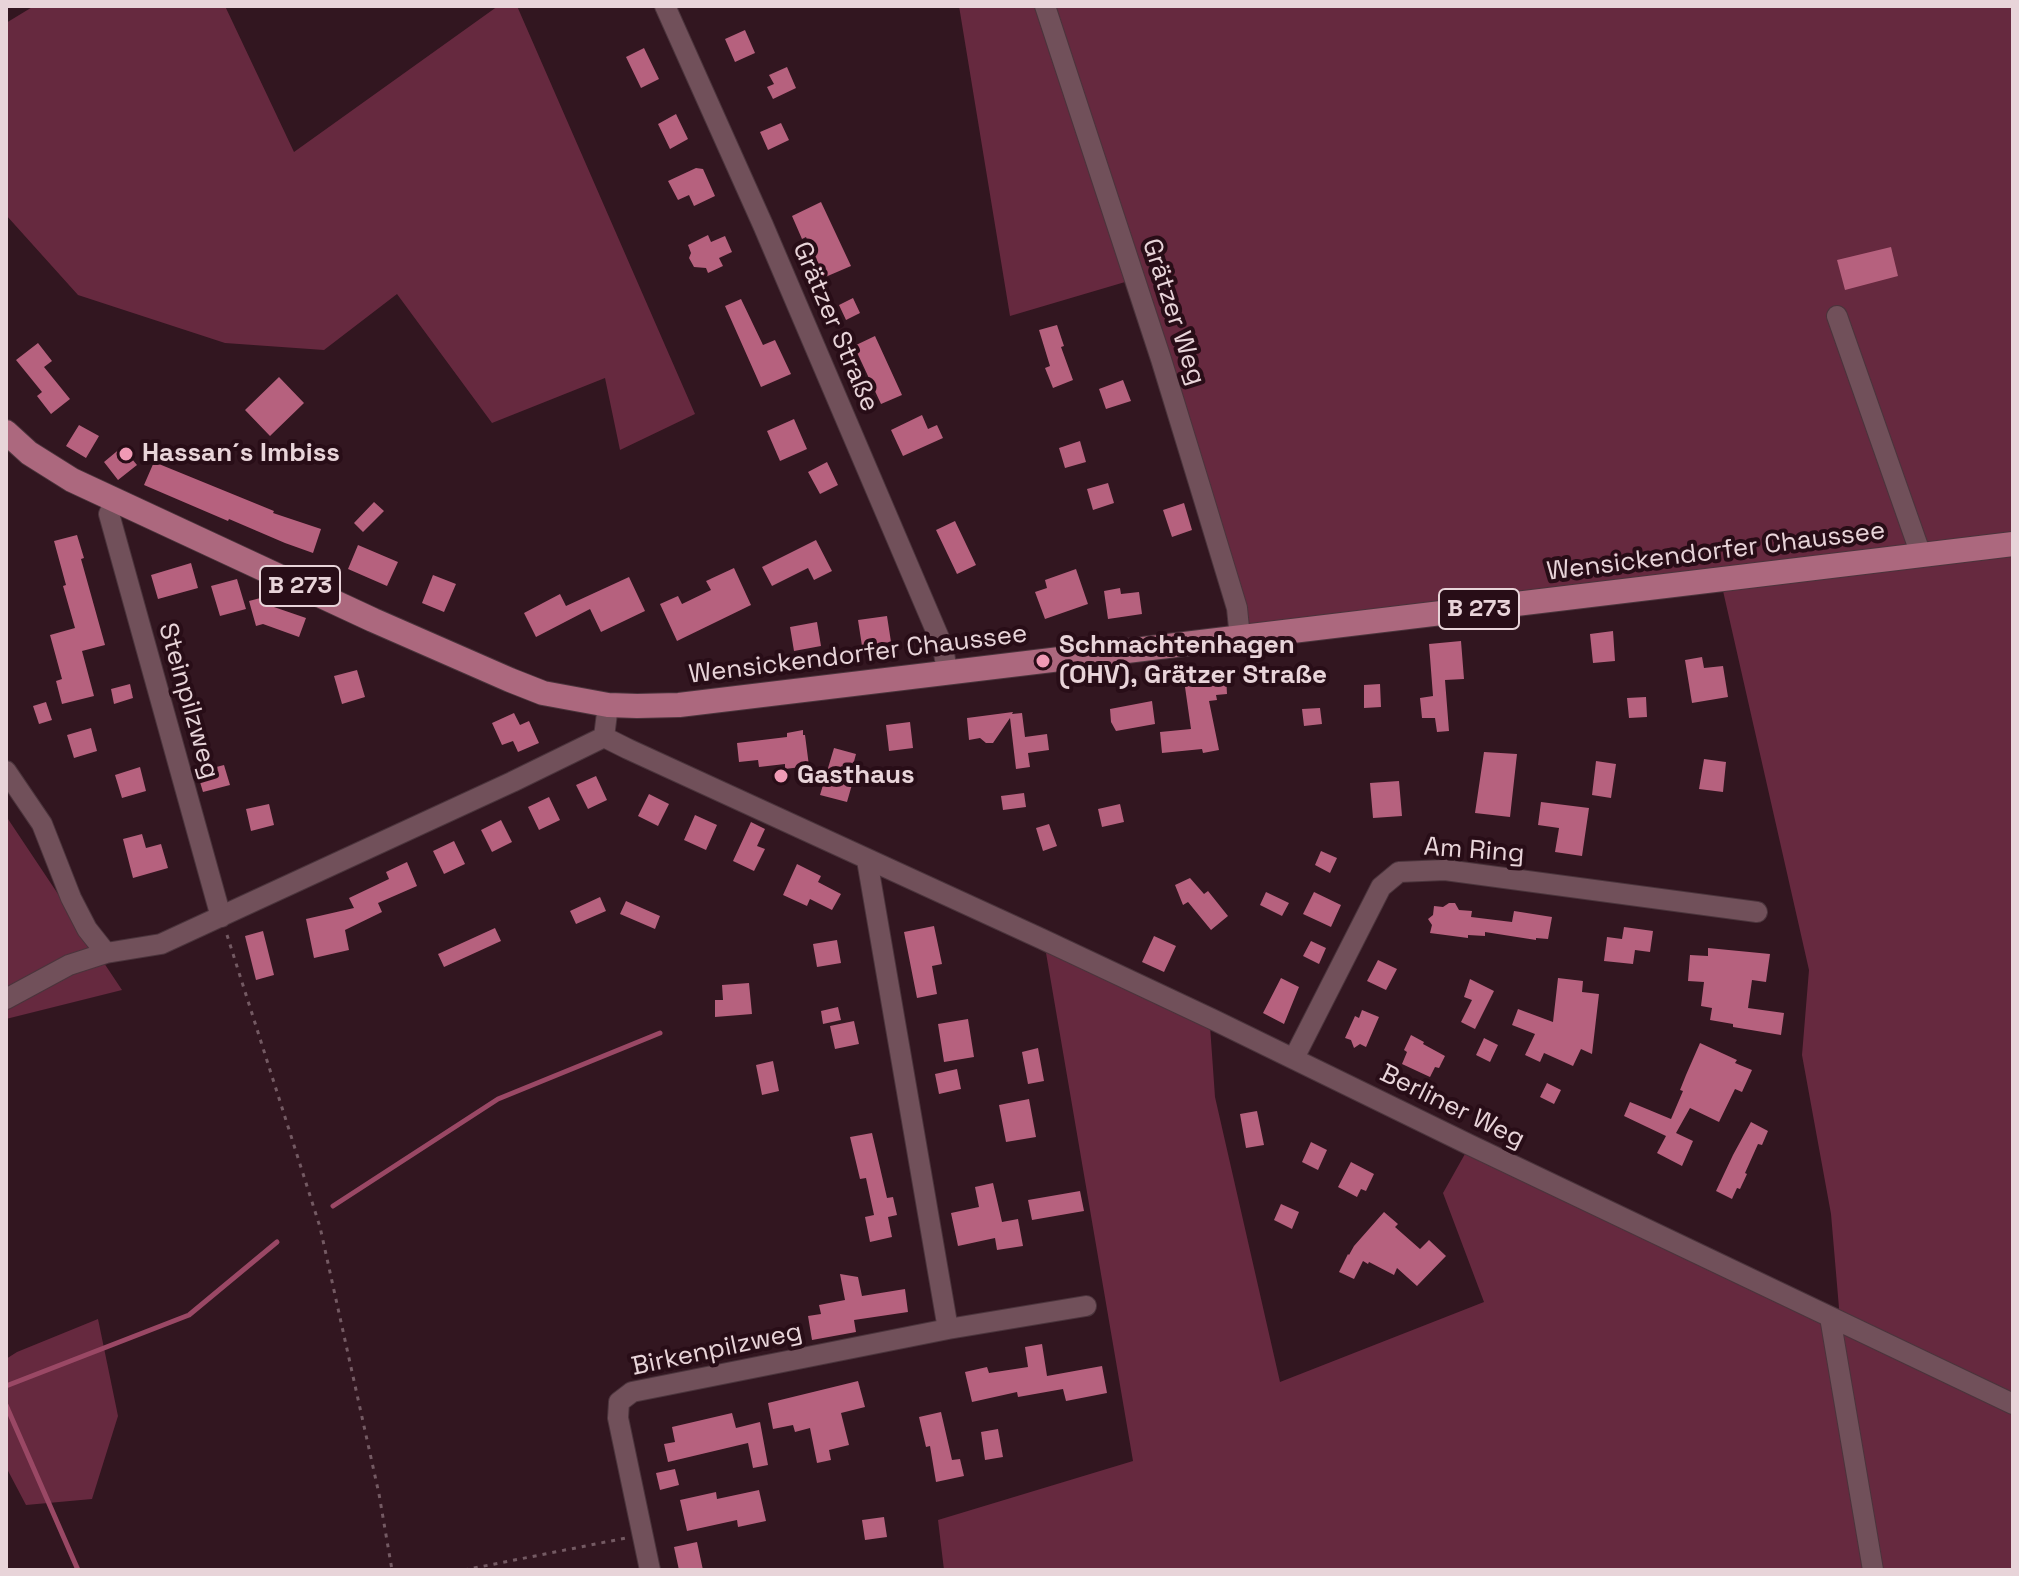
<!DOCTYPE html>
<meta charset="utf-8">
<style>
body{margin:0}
#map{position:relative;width:2019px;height:1576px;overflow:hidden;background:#321620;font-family:"Space Grotesk",sans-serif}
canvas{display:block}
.frame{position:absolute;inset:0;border:8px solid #e8d4d9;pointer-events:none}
</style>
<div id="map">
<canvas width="2019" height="1576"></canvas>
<div class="frame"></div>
</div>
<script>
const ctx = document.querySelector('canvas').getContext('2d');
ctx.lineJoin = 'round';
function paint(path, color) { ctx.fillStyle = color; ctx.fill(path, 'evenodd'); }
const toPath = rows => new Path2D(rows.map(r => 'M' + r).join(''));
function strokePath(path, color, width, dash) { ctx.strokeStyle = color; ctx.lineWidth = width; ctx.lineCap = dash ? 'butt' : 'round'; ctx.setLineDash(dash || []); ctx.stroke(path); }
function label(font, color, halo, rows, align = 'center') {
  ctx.font = font + ' "Space Grotesk",sans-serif'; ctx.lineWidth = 8; ctx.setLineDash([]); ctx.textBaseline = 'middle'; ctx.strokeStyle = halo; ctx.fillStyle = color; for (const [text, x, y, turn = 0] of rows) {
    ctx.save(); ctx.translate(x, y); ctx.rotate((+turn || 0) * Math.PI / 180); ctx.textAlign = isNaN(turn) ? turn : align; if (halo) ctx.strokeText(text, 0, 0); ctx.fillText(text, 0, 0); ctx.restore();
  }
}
paint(toPath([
 [34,6,225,6,294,152,498,6,517,6,695,414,620,450,605,378,492,423,397,294,324,350,225,343,78,295,6,215,6,23],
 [959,6,2013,6,2013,1570,944,1570,938,1520,1133,1461,1045,947,1210,1026,1215,1097,1280,1382,1484,1302,1443,1193,1470,1145,1836,1317,1839,1308,1831,1214,1802,1055,1809,970,1721,582,1251,631,1142,277,1010,316],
 [6,816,122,990,6,1019],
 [98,1319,118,1416,92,1499,26,1505,6,1467,6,1359,17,1352]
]), '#66293f');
strokePath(toPath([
 [333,1206,498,1099,660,1033],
 [6,1386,189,1315,277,1242],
 [6,1405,78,1570]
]), '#9a4865', 5);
paint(toPath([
 [745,30,755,53,735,62,725,39],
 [644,48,659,79,641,88,626,57],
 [787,67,796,88,773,99,767,87,774,84,769,75],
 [676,114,688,139,670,149,658,124],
 [781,123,789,140,768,150,760,132],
 [696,168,703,169,715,196,694,206,689,195,678,200,668,181],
 [821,202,851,266,823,278,806,237,802,239,792,216],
 [708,235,711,242,725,236,732,252,719,258,723,266,708,273,706,268,694,267,689,258,691,253,688,245],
 [1891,247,1898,276,1845,290,1837,260],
 [853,298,860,313,846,320,839,305],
 [741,299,763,345,775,340,791,374,761,387,725,306],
 [1057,325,1064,346,1061,347,1073,380,1053,388,1045,368,1050,366,1039,330],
 [875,336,902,395,881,404,854,346],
 [38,343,52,361,44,367,70,399,51,414,37,396,42,392,16,360],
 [279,377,304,403,270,436,245,410],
 [1123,380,1131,401,1106,409,1099,389],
 [922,415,928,429,937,425,943,438,903,456,891,430],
 [794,419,807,449,780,461,767,431],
 [79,425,99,436,86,458,66,446],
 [1080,441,1086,462,1065,468,1059,448],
 [122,447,137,465,118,480,104,462],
 [154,462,274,511,273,513,321,529,313,553,285,543,229,519,228,521,144,485],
 [827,462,838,485,820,494,808,472],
 [1108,483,1114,503,1093,510,1087,489],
 [374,502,384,511,363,532,354,523],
 [1184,503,1192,530,1172,537,1163,510],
 [955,521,976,565,957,574,936,530],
 [77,535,84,558,81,559,105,645,82,651,94,696,62,704,56,681,62,679,50,635,75,628,63,586,66,585,54,541],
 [816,540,832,571,814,580,808,568,772,586,762,567],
 [358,545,398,562,387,586,348,569],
 [191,563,198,588,158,599,151,575],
 [734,568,751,605,677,641,660,604,678,596,682,604,711,590,706,581],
 [1076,569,1088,604,1045,619,1035,592,1047,588,1045,580],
 [433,575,456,584,444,612,422,603],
 [629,577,645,611,601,632,590,609,536,637,524,613,560,594,566,606],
 [237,579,246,609,220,616,211,586],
 [1120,588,1121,594,1139,592,1142,614,1108,619,1104,591],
 [268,596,271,606,306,618,299,637,263,624,256,626,249,601],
 [887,616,891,642,862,646,858,620],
 [817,622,821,646,794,651,790,627],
 [1613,631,1615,661,1593,663,1590,634],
 [1461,641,1464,679,1445,680,1449,731,1437,732,1435,718,1422,718,1420,698,1433,696,1429,644],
 [1702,657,1704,668,1723,666,1728,697,1692,703,1685,660],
 [357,670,365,697,342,704,334,676],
 [1226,675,1227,694,1216,695,1217,700,1209,701,1219,750,1203,753,1202,749,1162,753,1160,732,1191,729,1184,680],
 [130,684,133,698,114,704,111,689],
 [1380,684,1381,707,1364,708,1364,685],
 [1646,697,1647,717,1629,718,1627,698],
 [1152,701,1155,724,1116,731,1111,722,1110,709],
 [46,702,52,720,39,724,33,706],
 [1320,708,1322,724,1304,726,1302,709],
 [1013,712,1012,714,1022,713,1025,737,1047,734,1049,750,1028,753,1030,767,1016,769,1010,718,993,743,986,743,980,738,969,740,967,718],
 [514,713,520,725,529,721,539,743,518,752,513,741,502,745,492,723],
 [910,722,913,748,889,751,886,725],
 [91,728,97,751,74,758,67,735],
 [803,730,803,735,805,735,809,766,785,769,785,764,759,767,758,760,739,762,737,743,787,737,787,733],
 [834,748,856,754,849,780,853,781,847,802,820,795],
 [1484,752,1517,754,1510,817,1475,813],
 [1704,759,1726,762,1723,792,1699,789],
 [1596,761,1616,764,1611,798,1592,795],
 [224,765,230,785,203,792,197,772],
 [140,767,146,791,122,798,115,775],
 [596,776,607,800,588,809,576,785],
 [1399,781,1402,816,1373,818,1370,783],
 [1024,793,1026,807,1003,810,1001,796],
 [649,794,669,804,658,826,638,816],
 [549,797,560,820,539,830,528,807],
 [1541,802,1589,808,1582,856,1555,852,1559,828,1538,825],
 [269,804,274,825,251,831,246,809],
 [1120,804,1124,822,1102,827,1098,809],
 [695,815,717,825,706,850,684,840],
 [501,820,512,842,492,852,481,830],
 [751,822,765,829,757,846,765,849,754,871,733,861],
 [1049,824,1057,846,1043,851,1036,828],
 [142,834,146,848,161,844,168,868,133,878,123,839],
 [454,841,465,864,444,874,433,851],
 [1321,851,1337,858,1330,873,1315,865],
 [407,862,417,886,378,903,382,912,345,930,349,950,314,958,306,919,354,908,349,898,389,879,386,872],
 [797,864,821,876,818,882,841,894,832,910,810,899,807,906,783,895],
 [1190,878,1204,894,1208,891,1228,916,1211,930,1188,902,1183,905,1175,885],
 [1266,892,1289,903,1282,916,1260,905],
 [1314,892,1341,905,1331,927,1303,914],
 [600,897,606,911,576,924,570,911],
 [626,901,660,916,655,929,620,914],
 [1449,903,1455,903,1459,910,1472,911,1471,917,1512,922,1514,911,1552,917,1548,939,1536,938,1536,940,1485,932,1485,936,1468,935,1468,938,1430,933,1432,925,1428,919,1433,915,1434,906,1443,907],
 [934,926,942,964,932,966,937,994,917,998,904,932],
 [1624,927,1653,931,1650,952,1635,950,1633,964,1604,961,1607,937,1622,939],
 [495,928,501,941,444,967,438,954],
 [263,931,274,975,256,980,245,936],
 [1154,936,1176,946,1164,972,1142,962],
 [837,940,841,963,817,967,813,944],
 [1311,941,1326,948,1319,964,1303,956],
 [1708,948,1770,954,1766,982,1752,980,1748,1008,1784,1013,1781,1035,1733,1027,1733,1024,1710,1020,1712,1008,1701,1006,1704,982,1688,981,1690,955,1708,956],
 [1378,960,1397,969,1386,990,1367,981],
 [1281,978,1299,987,1284,1024,1263,1013],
 [1558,978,1583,981,1582,992,1599,994,1592,1054,1581,1049,1573,1066,1544,1053,1540,1062,1525,1055,1535,1034,1512,1025,1518,1009,1553,1022],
 [1470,979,1494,991,1475,1029,1461,1022,1472,1000,1464,997],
 [749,983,752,1014,715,1017,715,1000,723,1000,722,985],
 [838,1007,841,1020,823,1024,821,1011],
 [1362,1010,1379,1017,1366,1047,1360,1044,1354,1048,1351,1040,1345,1038,1355,1016,1359,1018],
 [968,1019,974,1057,944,1062,938,1024],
 [854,1021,859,1044,835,1049,830,1026],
 [1411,1035,1424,1042,1423,1044,1445,1056,1439,1068,1435,1067,1430,1077,1402,1064,1407,1052,1404,1050],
 [1484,1038,1498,1045,1490,1062,1476,1055],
 [1700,1043,1737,1060,1735,1063,1752,1070,1742,1092,1735,1089,1719,1122,1690,1108,1676,1133,1693,1141,1682,1166,1657,1153,1666,1136,1624,1116,1630,1102,1671,1119,1683,1091,1680,1090,1686,1075],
 [1038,1048,1044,1081,1028,1084,1022,1052],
 [773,1061,779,1091,762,1095,756,1065],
 [957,1069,961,1089,939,1094,935,1074],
 [1547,1083,1561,1090,1554,1104,1540,1097],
 [1029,1099,1036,1137,1006,1142,999,1105],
 [1257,1111,1264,1145,1246,1148,1240,1114],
 [1751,1122,1768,1131,1762,1145,1758,1144,1745,1173,1747,1174,1740,1189,1737,1188,1732,1199,1716,1191,1733,1155],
 [872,1133,887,1198,893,1197,897,1215,888,1217,892,1237,870,1242,865,1217,874,1215,866,1178,860,1179,850,1137],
 [1311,1142,1327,1150,1318,1170,1302,1162],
 [1351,1162,1374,1174,1366,1191,1361,1189,1357,1197,1338,1187],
 [993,1183,1002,1222,1018,1219,1023,1246,997,1250,995,1238,958,1246,951,1213,979,1207,975,1187],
 [1080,1191,1084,1211,1032,1220,1028,1200],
 [1281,1204,1299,1212,1292,1229,1274,1220],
 [1384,1212,1398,1224,1395,1227,1420,1249,1429,1240,1446,1256,1417,1286,1397,1268,1394,1275,1369,1262,1368,1264,1363,1261,1354,1279,1339,1272,1348,1254,1349,1255,1354,1246],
 [840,1274,858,1277,862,1296,905,1289,908,1312,854,1320,856,1332,812,1340,808,1316,821,1314,819,1305,845,1300],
 [1042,1344,1047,1376,1102,1366,1107,1393,1066,1401,1063,1389,1018,1397,1017,1392,972,1402,965,1372,987,1367,989,1373,1028,1367,1025,1347],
 [858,1381,865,1407,841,1413,849,1445,829,1450,831,1460,817,1463,810,1428,795,1432,793,1425,773,1429,768,1403],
 [941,1412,952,1460,960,1459,964,1476,936,1482,930,1446,926,1447,919,1417],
 [732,1413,736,1428,760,1422,768,1465,753,1468,748,1443,668,1462,664,1444,675,1442,672,1427],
 [998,1429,1003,1457,985,1460,981,1432],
 [675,1469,679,1485,660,1490,656,1473],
 [759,1490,766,1521,738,1527,737,1520,687,1531,680,1500,716,1492,717,1499],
 [884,1517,887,1537,865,1540,862,1520],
 [697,1542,703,1570,679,1570,674,1547]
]), '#b6617e');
const minor = toPath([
 [665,6,763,225,943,647,947,672],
 [1045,6,1161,359,1199,483,1237,608,1240,638],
 [1837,316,1921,555],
 [115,501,109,514,221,917],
 [608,705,604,737,628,749,1042,939,1214,1020,1470,1145,2013,1404],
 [6,771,42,824,71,898,87,929,106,953],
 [6,999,69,965,106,953,161,944,512,782,604,737],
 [1294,1058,1381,887,1399,872,1445,870,1757,912],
 [1830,1317,1873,1570],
 [948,1329,1086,1306],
 [650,1570,618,1418,619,1402,632,1392,948,1329,867,860]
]);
const major = toPath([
 [6,432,29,453,72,480,373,620,510,680,543,693,608,705,637,706,679,705,2013,544]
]);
strokePath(minor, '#4b343c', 22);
strokePath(major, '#4b343c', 26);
strokePath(toPath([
 [227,935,320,1227,379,1494,392,1570],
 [464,1570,626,1538]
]), '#745a63', 3, [4, 6]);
strokePath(minor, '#71505a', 20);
strokePath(major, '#ac687e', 24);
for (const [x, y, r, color] of [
 [126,454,8,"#f09ab5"],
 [1043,661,8,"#f09ab5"],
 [781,776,8,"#f09ab5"]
]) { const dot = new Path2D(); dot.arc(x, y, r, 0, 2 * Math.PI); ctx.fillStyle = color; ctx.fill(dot); strokePath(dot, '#280d17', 3); }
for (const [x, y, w] of [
 [300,586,80],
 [1479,609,80]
]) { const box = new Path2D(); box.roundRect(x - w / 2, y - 20, w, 40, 6); ctx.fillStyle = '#280d17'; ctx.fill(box); strokePath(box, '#e8d4d9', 2); }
label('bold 24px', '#e8d4d9', null, [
 ["B 273",300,586],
 ["B 273",1479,609]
]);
label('26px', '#e8d4d9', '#280d17', [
 ["Grätzer Weg",1173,312,72],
 ["Grätzer Straße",835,327,67],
 ["Wensickendorfer Chaussee",1716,552,-7],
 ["Wensickendorfer Chaussee",858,655,-7],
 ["Steinpilzweg",188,701,74],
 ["Am Ring",1474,851,4],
 ["Berliner Weg",1452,1107,26],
 ["Birkenpilzweg",717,1350,-12]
]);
label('bold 26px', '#e8d4d9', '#280d17', [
 ["Hassan´s Imbiss",142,454],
 ["Schmachtenhagen",1059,646],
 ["(OHV), Grätzer Straße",1059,676],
 ["Gasthaus",797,776]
], 'left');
</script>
